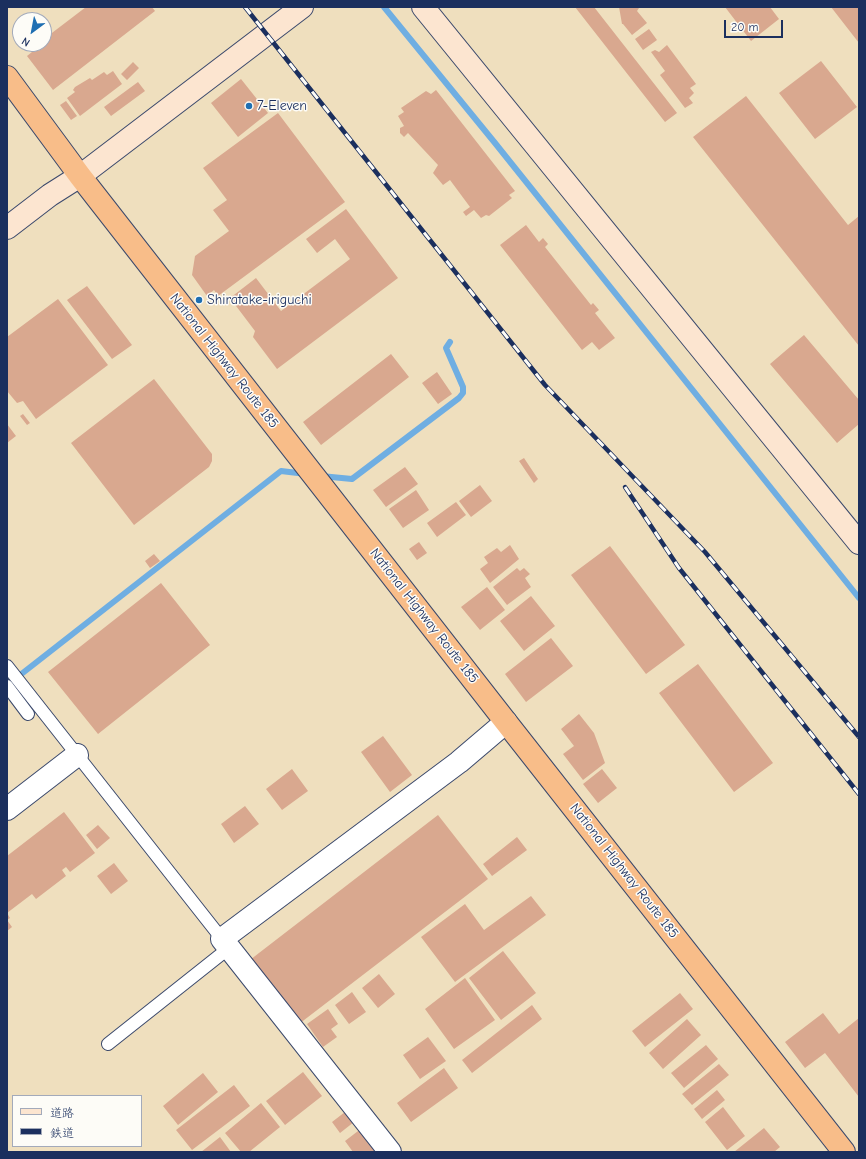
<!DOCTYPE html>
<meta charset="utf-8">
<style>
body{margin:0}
#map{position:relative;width:866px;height:1159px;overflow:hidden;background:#efdfbe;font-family:"Comic Neue","Klee One",sans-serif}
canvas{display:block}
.frame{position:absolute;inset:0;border:8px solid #1b2f5e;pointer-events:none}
.legend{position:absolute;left:12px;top:1095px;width:130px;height:52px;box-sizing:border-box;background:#fdfcf7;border:1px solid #a3aaba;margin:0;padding:5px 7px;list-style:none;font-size:12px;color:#1b2f5e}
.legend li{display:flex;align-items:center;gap:8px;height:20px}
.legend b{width:20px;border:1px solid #a3aaba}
.north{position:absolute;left:12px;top:12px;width:40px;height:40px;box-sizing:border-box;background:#fdfcf7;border:1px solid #a3aaba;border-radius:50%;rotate:212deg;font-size:11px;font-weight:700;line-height:16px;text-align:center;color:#1b2f5e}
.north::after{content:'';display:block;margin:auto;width:14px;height:18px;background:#1f6fb2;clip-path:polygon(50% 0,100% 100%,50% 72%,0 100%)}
.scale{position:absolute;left:724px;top:20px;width:59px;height:18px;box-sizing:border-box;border:2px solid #1b2f5e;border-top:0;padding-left:5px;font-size:12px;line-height:14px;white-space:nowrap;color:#1b2f5e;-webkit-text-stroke:3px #fdfcf7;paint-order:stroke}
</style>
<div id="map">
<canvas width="866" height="1159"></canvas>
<div class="frame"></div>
<ul class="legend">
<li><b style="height:5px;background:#fce5d0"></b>道路</li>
<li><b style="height:5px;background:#1b2f5e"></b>鉄道</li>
</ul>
<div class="north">N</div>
<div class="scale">20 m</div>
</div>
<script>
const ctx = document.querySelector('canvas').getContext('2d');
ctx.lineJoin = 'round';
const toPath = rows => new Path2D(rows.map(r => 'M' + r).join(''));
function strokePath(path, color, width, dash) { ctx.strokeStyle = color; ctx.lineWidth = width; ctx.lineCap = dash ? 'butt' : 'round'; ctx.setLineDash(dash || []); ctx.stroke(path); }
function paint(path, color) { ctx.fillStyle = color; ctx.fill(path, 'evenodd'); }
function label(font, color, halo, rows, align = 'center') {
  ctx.font = font + ' "Comic Neue",sans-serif'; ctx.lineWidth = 3; ctx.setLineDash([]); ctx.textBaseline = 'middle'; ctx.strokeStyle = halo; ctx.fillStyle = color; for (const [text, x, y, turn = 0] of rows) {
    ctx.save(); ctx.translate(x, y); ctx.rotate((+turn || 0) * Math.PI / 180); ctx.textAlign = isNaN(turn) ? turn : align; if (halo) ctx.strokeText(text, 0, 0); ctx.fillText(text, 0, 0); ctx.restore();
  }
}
strokePath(toPath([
 [384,7,495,143,859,598],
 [321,476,352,479,459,398,463,393,463,387,446,348,450,342],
 [15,679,281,471,306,474]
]), '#6faee2', 6);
paint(toPath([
 [86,7,152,7,155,11,53,90,27,56,32,52,25,44,44,44,44,39],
 [575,7,594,7,677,113,665,122],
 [619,7,639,7,639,8,637,11,647,23,632,35,623,24,622,24],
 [725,7,770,7,779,19,751,41],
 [831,7,859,7,859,43],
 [649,29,657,40,643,50,635,39],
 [667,45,696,84,690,88,694,93,689,98,693,103,685,108,660,75,665,71,651,52,655,50,659,52],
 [821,61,857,107,815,139,779,93],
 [133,62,139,68,127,80,121,74],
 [113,71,122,84,80,116,67,98,75,92,73,90,75,87,90,78,92,80,104,72,107,75],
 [241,79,268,113,238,137,211,103],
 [138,82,145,91,111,116,104,107],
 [436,90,515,191,509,195,512,198,489,216,486,215,481,218,474,210,466,216,463,212,470,207,450,180,443,185,433,173,438,165,408,133,404,137,400,133,400,128,404,126,398,116,404,112,401,108,426,91,431,94],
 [746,96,848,225,859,216,859,346,693,137],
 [66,101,77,116,71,120,60,105],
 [278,113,345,202,218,296,214,290,207,296,192,275,195,256,229,231,213,210,227,200,203,168],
 [346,209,398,278,277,369,253,337,255,331,230,298,256,278,281,311,350,259,335,239,317,253,306,239],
 [526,225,539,242,543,238,548,244,545,247,591,305,593,303,599,310,595,313,615,338,599,350,592,342,582,350,500,245],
 [87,286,132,345,112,359,67,300],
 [58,299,108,365,36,419,23,401,17,403,7,391,7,337],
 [804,335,859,400,859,424,837,443,770,364],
 [391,354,409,377,321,445,303,422],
 [437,372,452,394,438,404,422,383],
 [154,379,212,454,212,461,209,467,134,525,71,443],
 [23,414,30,423,27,425,20,416],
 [7,424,16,436,7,443],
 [524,458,538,479,534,483,519,461],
 [405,467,418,484,386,507,373,490],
 [480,485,492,501,471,517,459,501],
 [416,490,429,510,403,528,389,509],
 [456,502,466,515,437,537,427,523],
 [419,542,427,553,417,560,409,549],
 [510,545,519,559,490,583,480,569,488,563,484,557,497,548,501,552],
 [610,546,685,645,646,674,571,575],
 [154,554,160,561,150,568,145,561],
 [517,568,520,571,524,568,530,574,525,578,531,587,507,605,493,587],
 [161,583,210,645,98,734,48,672],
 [487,587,505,610,480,630,461,607],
 [531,596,555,626,524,651,500,621],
 [551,638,573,666,526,702,505,674],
 [698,664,773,763,734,792,659,693],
 [579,714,594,733,605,763,583,780,563,754,574,746,561,729],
 [383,736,412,775,390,792,361,752],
 [292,769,308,791,282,810,266,789],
 [602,769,617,788,598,803,583,784],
 [245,806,259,824,234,843,221,824],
 [64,812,95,853,70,872,66,867,62,870,66,876,36,899,32,894,7,913,7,856],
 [438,815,488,879,295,1027,246,963],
 [98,825,110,838,97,849,86,835],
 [517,837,527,850,492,876,483,864],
 [114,863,128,881,111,894,97,876],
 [531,896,546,915,455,982,421,937,465,904,484,930],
 [7,913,10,918,7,920,12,927,7,931],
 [503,951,536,993,501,1020,469,978],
 [379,974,395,994,378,1008,362,988],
 [465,978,495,1020,454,1049,425,1009],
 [352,992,366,1012,349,1024,335,1005],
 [680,993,693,1009,645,1047,632,1031],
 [532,1005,542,1019,472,1073,462,1060],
 [328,1009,338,1024,331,1029,337,1037,323,1047,307,1024],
 [823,1013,839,1034,859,1018,859,1097,825,1053,805,1068,785,1042],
 [687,1019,701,1035,663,1069,649,1053],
 [428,1037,446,1061,420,1079,403,1055],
 [706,1045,718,1059,684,1088,671,1073],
 [719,1064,729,1075,692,1105,682,1094],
 [444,1068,458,1088,411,1122,397,1103],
 [303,1072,322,1096,285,1125,266,1101],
 [203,1073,218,1092,178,1125,163,1106],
 [234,1085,250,1106,192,1150,176,1130],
 [717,1090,725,1100,702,1119,694,1109],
 [261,1103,280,1127,249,1152,241,1152,225,1133],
 [723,1107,745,1136,727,1150,705,1122],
 [345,1112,354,1122,340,1133,332,1122],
 [362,1128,378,1150,376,1152,353,1152,345,1141],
 [764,1128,780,1147,774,1152,734,1152],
 [220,1137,231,1152,201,1152]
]), '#d9a88f');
const lane = toPath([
 [7,666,222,939],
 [7,686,28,714],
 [108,1044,229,948]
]);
const street = toPath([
 [7,809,77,755],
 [390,1152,222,939,459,762,506,722]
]);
const secondary = toPath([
 [423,7,859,543],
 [7,228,50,195,80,176,302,7]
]);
const highway = toPath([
 [7,77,80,176,506,722,844,1152]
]);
strokePath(lane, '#3b496c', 14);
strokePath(street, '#3b496c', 24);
strokePath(secondary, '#3b496c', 24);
strokePath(highway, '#3b496c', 24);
strokePath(lane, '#fff', 12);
strokePath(street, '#fff', 22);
strokePath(secondary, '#fce5d0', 22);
strokePath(highway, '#f8bd89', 22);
const rail = toPath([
 [245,7,545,385,705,552,859,737],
 [625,487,679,568,859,794]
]);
strokePath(rail, '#1b2f5e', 4.5);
strokePath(rail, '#fdfcf7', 3, [9]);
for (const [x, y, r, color] of [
 [249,106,4,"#1f6fb2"],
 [199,300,4,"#1f6fb2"]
]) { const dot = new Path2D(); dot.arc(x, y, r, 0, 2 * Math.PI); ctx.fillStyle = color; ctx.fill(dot); strokePath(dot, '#fdfcf7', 1.5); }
label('14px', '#1b2f5e', '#fdfcf7', [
 ["7-Eleven",257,106],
 ["Shiratake-iriguchi",207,300]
], 'left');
label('14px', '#1b2f5e', '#fdfcf7', [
 ["National Highway Route 185",224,361,52],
 ["National Highway Route 185",424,616,52],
 ["National Highway Route 185",624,871,52]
]);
</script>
